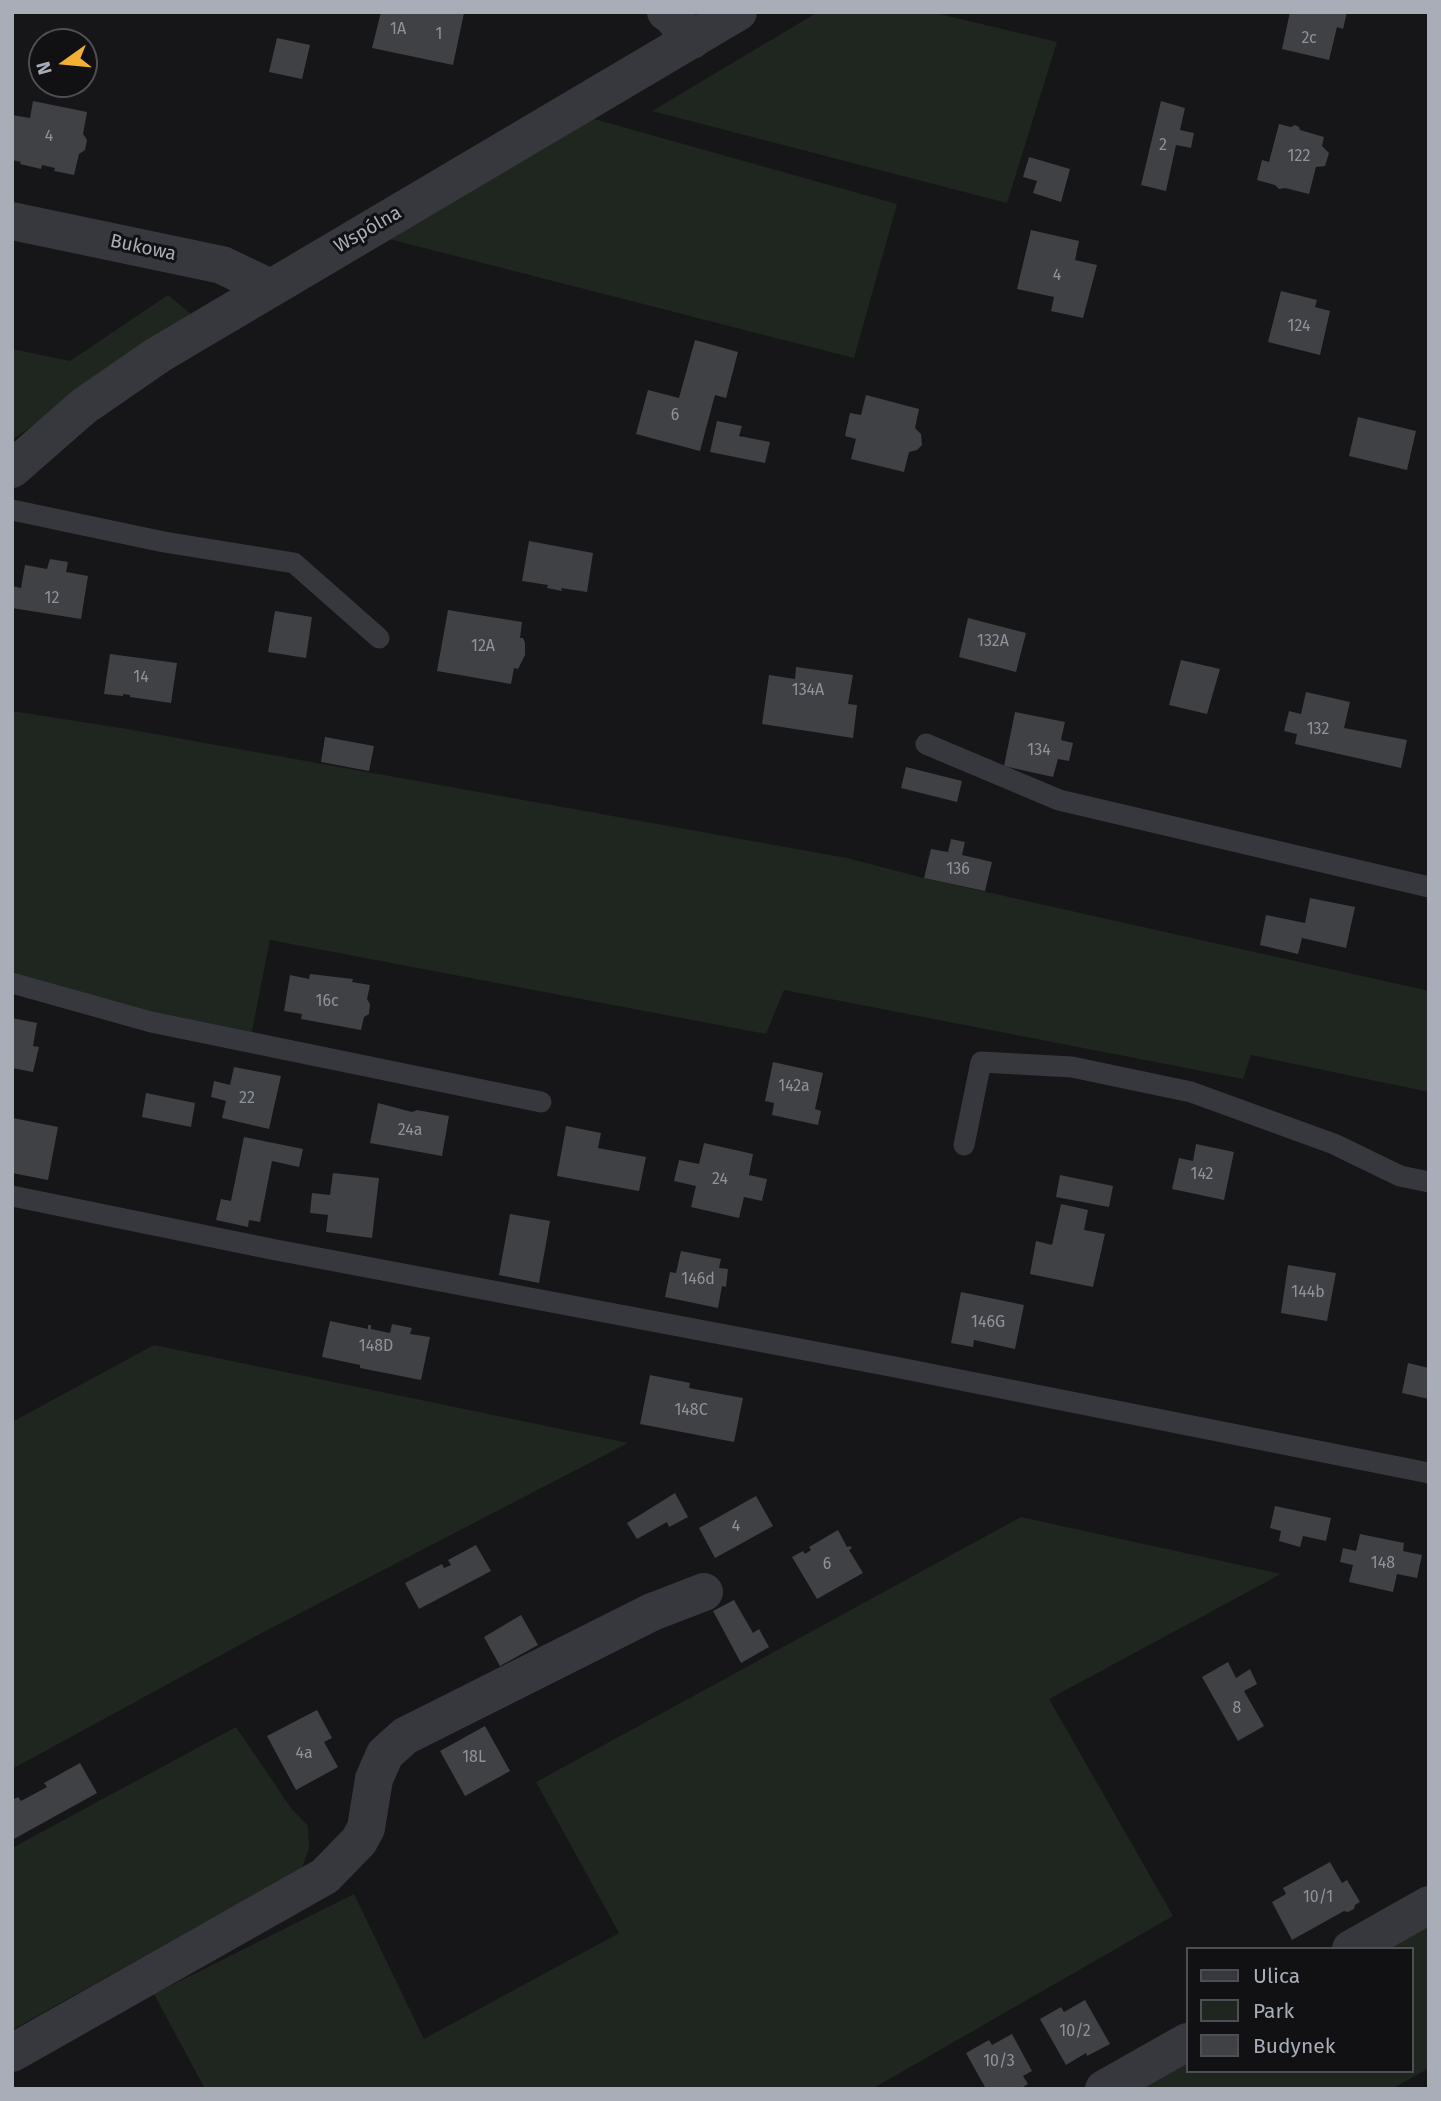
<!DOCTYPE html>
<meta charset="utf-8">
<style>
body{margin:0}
#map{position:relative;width:1441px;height:2101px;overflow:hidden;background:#161618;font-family:"Fira Sans",sans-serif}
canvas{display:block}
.frame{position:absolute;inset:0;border:14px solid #a8adb8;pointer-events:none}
.legend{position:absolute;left:1186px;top:1947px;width:228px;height:126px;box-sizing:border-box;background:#111113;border:2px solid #4d4f55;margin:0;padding:9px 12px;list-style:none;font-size:21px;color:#a8adb8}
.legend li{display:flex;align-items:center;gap:14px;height:35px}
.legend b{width:35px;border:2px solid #4d4f55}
.north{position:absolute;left:28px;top:28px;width:70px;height:70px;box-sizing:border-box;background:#111113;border:2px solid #4d4f55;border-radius:50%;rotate:255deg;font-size:19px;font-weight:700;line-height:28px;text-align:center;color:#a8adb8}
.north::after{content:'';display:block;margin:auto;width:24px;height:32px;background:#f2b134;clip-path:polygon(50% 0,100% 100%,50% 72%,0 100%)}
</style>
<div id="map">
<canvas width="1441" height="2101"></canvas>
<div class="frame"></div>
<ul class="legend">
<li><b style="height:9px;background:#37383d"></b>Ulica</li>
<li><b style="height:19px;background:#1e261f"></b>Park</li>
<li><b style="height:19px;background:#404145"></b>Budynek</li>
</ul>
<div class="north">N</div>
</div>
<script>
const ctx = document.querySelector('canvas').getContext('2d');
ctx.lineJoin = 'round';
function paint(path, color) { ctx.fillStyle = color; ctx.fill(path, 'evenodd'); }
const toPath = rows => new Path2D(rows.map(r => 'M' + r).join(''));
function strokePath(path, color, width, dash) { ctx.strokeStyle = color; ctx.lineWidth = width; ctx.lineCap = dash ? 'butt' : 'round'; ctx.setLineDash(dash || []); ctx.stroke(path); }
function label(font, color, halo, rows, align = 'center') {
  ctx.font = font + ' "Fira Sans",sans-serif'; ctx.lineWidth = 6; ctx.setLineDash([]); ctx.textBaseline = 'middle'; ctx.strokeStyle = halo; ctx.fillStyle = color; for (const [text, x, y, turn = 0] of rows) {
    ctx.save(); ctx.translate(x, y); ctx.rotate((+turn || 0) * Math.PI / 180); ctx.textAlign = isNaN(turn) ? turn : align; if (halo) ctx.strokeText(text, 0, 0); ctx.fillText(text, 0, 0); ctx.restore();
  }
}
paint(toPath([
 [818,12,931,12,1057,42,1007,203,652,111],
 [587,117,897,204,854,358,389,239],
 [168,295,192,315,12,440,12,349,70,361],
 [12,711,127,729,847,858,924,878,1429,991,1429,1092,1251,1055,1243,1079,784,990,766,1034,270,940,251,1036,157,1015,12,975],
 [154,1345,450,1406,628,1443,258,1635,12,1769,12,1422],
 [1021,1517,1281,1574,1049,1699,1173,1916,872,2089,205,2089,154,1994,354,1894,424,2039,619,1933,536,1782],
 [236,1727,291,1808,308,1826,309,1848,302,1868,12,2030,12,1848],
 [1429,1926,1429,2068,1392,2089,1138,2089,1187,2061,1187,2071,1411,2071,1411,1949,1388,1949]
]), '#1e261f');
paint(toPath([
 [381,12,464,13,453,65,372,48],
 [1290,12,1347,12,1343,29,1337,27,1329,60,1282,49],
 [277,38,310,45,302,79,269,72],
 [33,101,87,112,83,134,87,140,85,150,79,154,74,175,54,171,55,168,42,165,41,169,20,164,21,162,12,160,12,115,30,118],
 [1161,101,1185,108,1180,130,1194,133,1191,148,1176,145,1166,191,1141,185],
 [1279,124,1291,127,1295,125,1299,127,1300,130,1324,137,1322,146,1329,153,1325,166,1316,167,1309,194,1285,188,1279,189,1275,185,1257,180,1262,160,1269,162],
 [1029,157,1070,169,1061,202,1033,193,1037,181,1023,177],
 [1031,230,1079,241,1075,260,1097,265,1083,318,1051,311,1054,297,1017,289],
 [1281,291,1317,300,1315,307,1330,311,1320,355,1268,342],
 [695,340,738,352,726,398,715,395,700,451,636,434,648,390,679,398],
 [866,395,919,409,915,428,921,434,922,445,917,450,909,452,904,472,851,459,856,439,845,436,850,413,861,415],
 [1358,417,1416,431,1407,470,1349,456],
 [717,421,742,426,739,436,770,442,765,463,710,452],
 [529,541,593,553,587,592,561,588,562,591,547,588,548,585,522,581],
 [50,559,68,562,66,572,88,576,81,619,12,608,12,586,21,588,25,565,47,569],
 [448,610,522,622,520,638,523,638,525,643,525,655,518,669,514,668,511,684,437,671],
 [275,611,312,617,306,658,268,652],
 [968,618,1026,633,1016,672,959,657],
 [110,654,177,663,171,703,130,697,130,695,123,694,123,696,104,694],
 [1181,660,1220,669,1207,714,1169,705],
 [796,667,853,675,848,704,857,705,853,738,762,724,769,675,795,679],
 [1306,692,1350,702,1344,728,1407,740,1401,768,1295,744,1297,734,1284,731,1289,711,1301,714],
 [1015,712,1065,722,1061,740,1073,743,1069,761,1058,759,1053,777,1004,766],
 [325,737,374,746,369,771,321,762],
 [906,767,962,781,957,802,901,788],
 [951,839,965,842,962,855,992,862,985,891,924,878,931,849,948,852],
 [1310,898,1355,907,1346,948,1302,938,1298,954,1260,945,1266,915,1305,923],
 [310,974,353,979,352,982,370,985,367,999,370,1004,369,1014,364,1017,361,1030,301,1019,302,1014,284,1011,290,975,309,979],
 [12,1018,37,1023,33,1046,39,1047,33,1072,12,1068],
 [773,1062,823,1073,815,1109,821,1111,818,1125,772,1115,774,1103,765,1101],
 [234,1067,281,1076,269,1129,222,1118,226,1101,211,1097,214,1081,230,1085],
 [146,1093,195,1103,191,1127,142,1117],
 [378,1103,412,1112,417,1110,449,1116,442,1156,370,1143],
 [13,1118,58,1127,48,1180,12,1173],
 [566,1126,601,1133,598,1148,646,1157,639,1191,557,1176],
 [244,1137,303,1149,299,1167,272,1161,260,1222,249,1220,248,1227,216,1220,221,1199,231,1201],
 [704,1143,753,1154,749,1175,767,1179,762,1201,744,1197,739,1218,691,1207,696,1186,674,1181,679,1160,699,1164],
 [1196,1144,1234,1152,1224,1200,1172,1189,1179,1158,1193,1161],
 [333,1173,379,1178,372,1238,326,1232,328,1215,310,1213,312,1193,330,1195],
 [1060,1175,1113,1186,1109,1207,1056,1197],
 [1061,1204,1088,1210,1084,1230,1105,1234,1093,1287,1030,1274,1036,1241,1052,1245],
 [510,1214,550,1221,539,1283,499,1275],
 [681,1251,721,1259,719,1268,728,1269,726,1287,722,1286,718,1308,665,1297,670,1272,676,1273],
 [1288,1265,1336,1273,1327,1321,1281,1313],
 [961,1292,1024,1305,1015,1349,974,1340,973,1347,951,1343],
 [330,1321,368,1329,368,1325,371,1325,371,1329,390,1333,392,1324,412,1328,410,1334,430,1337,421,1380,360,1368,360,1365,322,1357],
 [1408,1363,1429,1368,1429,1399,1402,1393],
 [650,1375,690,1383,689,1388,743,1398,734,1442,640,1424],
 [675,1493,688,1517,669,1527,667,1522,637,1539,627,1523],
 [756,1496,773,1526,715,1558,699,1528],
 [1275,1506,1331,1518,1326,1541,1303,1536,1300,1547,1279,1541,1281,1531,1270,1528],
 [838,1530,847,1547,850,1546,852,1548,849,1550,863,1573,817,1599,792,1557,803,1551,805,1554,811,1550,809,1547],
 [1360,1534,1404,1543,1403,1551,1422,1555,1417,1578,1397,1574,1393,1592,1349,1582,1353,1565,1340,1562,1343,1548,1356,1551],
 [476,1545,491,1571,419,1609,405,1583,442,1564,444,1568,451,1565,448,1560],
 [734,1600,753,1633,759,1629,769,1647,741,1663,713,1611],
 [521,1615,538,1645,500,1666,484,1637],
 [1228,1662,1236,1678,1250,1669,1257,1684,1244,1691,1264,1726,1238,1741,1202,1677],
 [317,1710,332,1738,324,1742,338,1767,296,1790,267,1736],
 [485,1726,510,1771,465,1796,440,1751],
 [80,1763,97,1793,12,1840,12,1800,18,1797,21,1801,47,1787,44,1783],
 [1330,1862,1342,1883,1347,1880,1360,1902,1355,1905,1354,1909,1348,1912,1344,1911,1292,1940,1272,1902,1286,1894,1283,1888],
 [1085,2000,1110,2044,1087,2056,1086,2053,1066,2065,1040,2019,1061,2007,1064,2012],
 [1012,2034,1032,2071,1023,2076,1028,2084,1020,2089,986,2089,966,2053,989,2040,992,2045]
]), '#404145');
strokePath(toPath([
 [12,510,164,542,294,563,379,638],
 [926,744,1059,800,1429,887],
 [12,983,151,1022,541,1102],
 [964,1145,981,1062,1072,1067,1191,1092,1334,1144,1400,1176,1429,1182],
 [12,1196,271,1249,890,1366,1429,1473]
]), '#37383d', 21);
strokePath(toPath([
 [666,12,671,15,692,40],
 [12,221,222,265,270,288],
 [12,469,84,406,158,355,738,12],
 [1351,1949,1429,1905],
 [12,2053,325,1876,359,1841,366,1828,374,1779,385,1754,405,1736,652,1612,704,1592],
 [1104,2089,1187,2042]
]), '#37383d', 38);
label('16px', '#8e929b', null, [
 ["1A",398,30],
 ["1",439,35],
 ["2c",1309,39],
 ["4",49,137],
 ["2",1163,146],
 ["122",1299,157],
 ["4",1057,276],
 ["124",1299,327],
 ["6",675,416],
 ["12",52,599],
 ["132A",993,642],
 ["12A",483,647],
 ["14",141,678],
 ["134A",808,691],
 ["132",1318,730],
 ["134",1039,751],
 ["136",958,870],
 ["16c",327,1002],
 ["142a",794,1087],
 ["22",247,1099],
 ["24a",410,1131],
 ["142",1202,1175],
 ["24",720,1180],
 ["146d",698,1280],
 ["144b",1308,1293],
 ["146G",988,1323],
 ["148D",376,1347],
 ["148C",691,1411],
 ["4",736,1527],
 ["148",1383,1564],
 ["6",827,1565],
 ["8",1237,1709],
 ["4a",304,1754],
 ["18L",474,1758],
 ["10/1",1318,1898],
 ["10/2",1075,2032],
 ["10/3",999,2062]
]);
label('19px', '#a8adb8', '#111113', [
 ["Wspólna",368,230,-30],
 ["Bukowa",143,248,12]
]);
</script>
